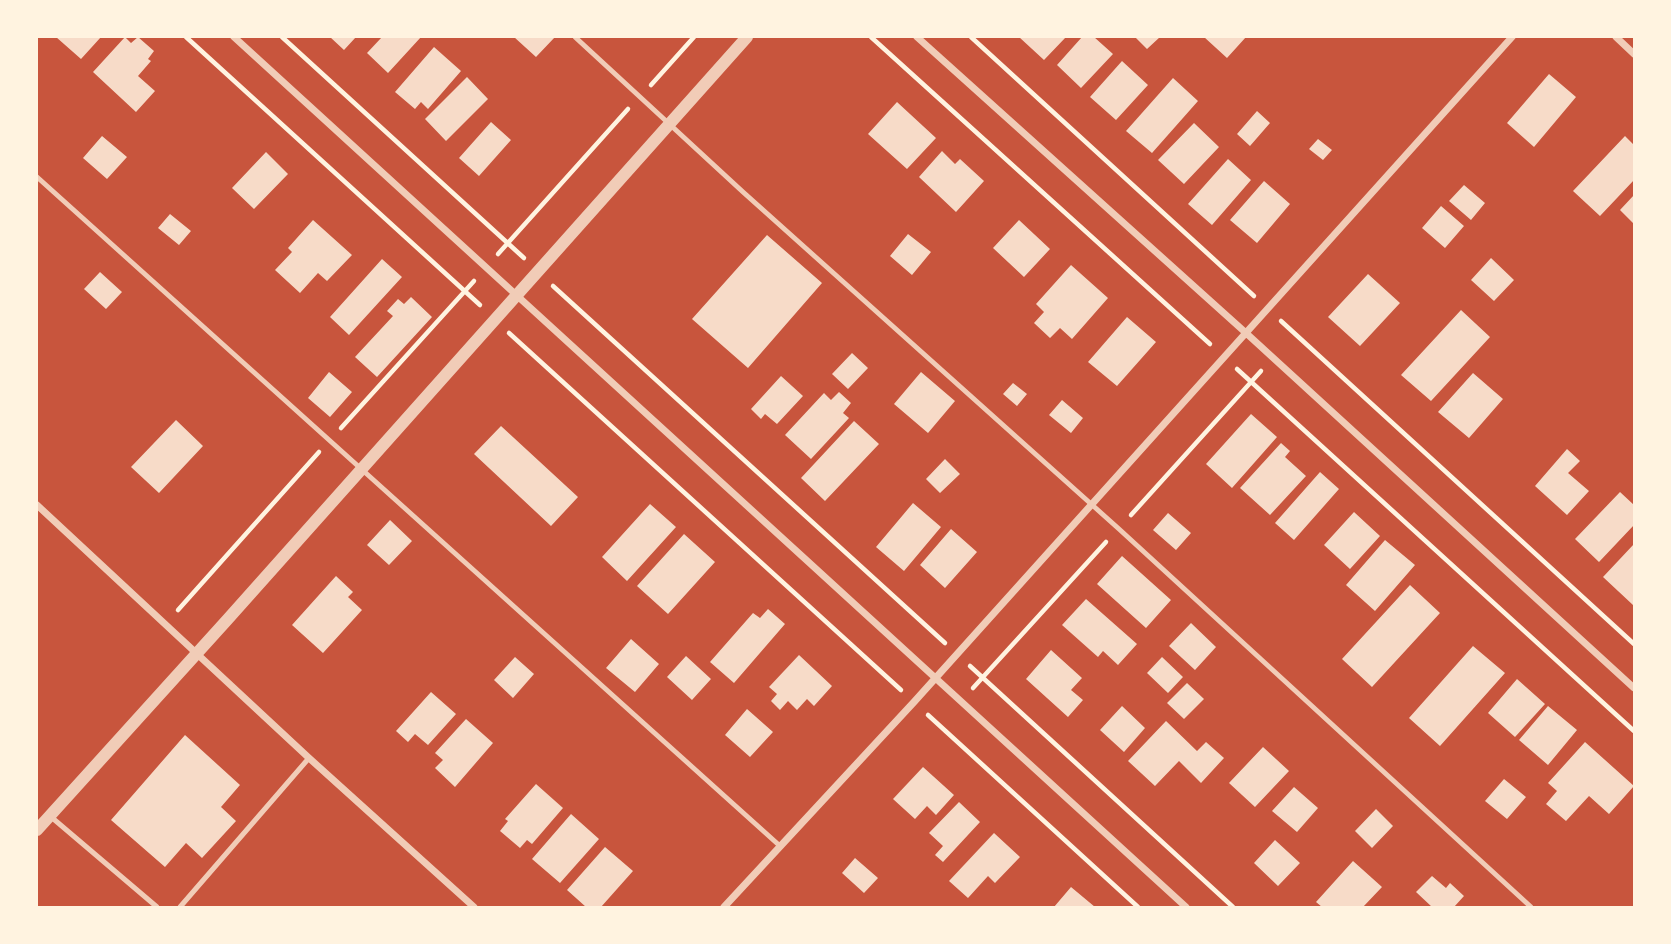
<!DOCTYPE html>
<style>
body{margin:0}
#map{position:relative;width:1671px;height:944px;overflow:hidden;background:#c8553d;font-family:Jost,sans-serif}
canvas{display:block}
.frame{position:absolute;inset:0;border:38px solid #fff3e0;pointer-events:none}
</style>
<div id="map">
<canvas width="1671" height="944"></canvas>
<div class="frame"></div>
</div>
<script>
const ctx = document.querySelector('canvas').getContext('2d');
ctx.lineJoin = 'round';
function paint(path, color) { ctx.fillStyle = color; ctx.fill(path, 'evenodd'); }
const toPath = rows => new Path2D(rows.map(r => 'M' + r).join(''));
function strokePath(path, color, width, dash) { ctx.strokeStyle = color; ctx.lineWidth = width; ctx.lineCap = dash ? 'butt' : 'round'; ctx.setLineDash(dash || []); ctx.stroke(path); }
paint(toPath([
 [56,37,101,37,81,59],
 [125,37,131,43,138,37,154,51,148,59,151,61,138,76,155,91,136,112,93,72],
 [330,37,356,37,344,50],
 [382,37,421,37,388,73,367,53],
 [514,37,555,37,536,57],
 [1019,37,1066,37,1044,60],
 [1082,37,1094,37,1113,54,1081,88,1057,65],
 [1135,37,1160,37,1147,49],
 [1204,37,1246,37,1227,58],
 [434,47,461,71,428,109,421,102,415,109,395,92],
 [1122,61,1148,85,1116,120,1090,97],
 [1549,74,1576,97,1534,147,1507,123],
 [467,77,488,99,446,141,425,119],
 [1173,78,1198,101,1152,153,1126,131],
 [897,102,936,138,907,169,868,134],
 [1257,111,1270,123,1250,146,1237,134],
 [491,122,511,140,479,176,459,158],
 [1194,123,1219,147,1184,184,1158,160],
 [102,136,127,157,107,179,83,158],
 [1625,136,1634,145,1634,180,1600,216,1573,191],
 [1318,139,1332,150,1323,160,1309,149],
 [942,151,955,164,960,159,984,181,956,212,919,177],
 [266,152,288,174,254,209,232,188],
 [1228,159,1251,180,1212,225,1188,204],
 [1264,181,1290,204,1257,243,1230,220],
 [1464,185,1485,203,1471,220,1449,201],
 [1634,195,1634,224,1620,210],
 [1441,206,1464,226,1445,248,1422,228],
 [170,214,191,231,179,245,158,228],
 [313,220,352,255,327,281,318,273,300,293,275,270,292,252,288,248],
 [1019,220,1050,249,1024,277,993,248],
 [908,234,931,252,912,275,890,256],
 [767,235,822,283,748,368,692,319],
 [1491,258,1514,280,1494,301,1471,280],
 [382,259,402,277,349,335,330,317],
 [1071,265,1108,298,1072,339,1060,328,1050,338,1034,323,1044,312,1036,304],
 [100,272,122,292,106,309,84,289],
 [1368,274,1400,303,1360,346,1328,317],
 [411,297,432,317,377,377,355,357,393,316,387,311,398,299,404,304],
 [1461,310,1490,337,1431,401,1401,375],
 [1127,317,1156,342,1117,386,1088,362],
 [852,353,868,368,848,389,832,374],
 [329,372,352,392,330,417,308,398],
 [921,372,955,401,928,433,894,404],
 [1473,373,1503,399,1469,438,1438,412],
 [781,376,803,396,777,424,765,414,761,419,751,409],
 [1013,383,1027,394,1017,406,1003,394],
 [839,392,851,403,843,413,849,418,811,459,785,435,824,393,831,400],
 [1062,400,1083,418,1071,433,1049,415],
 [1251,414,1277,437,1232,488,1206,464],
 [176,420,203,446,159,493,131,467],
 [854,421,879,444,825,501,801,478],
 [501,426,578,497,551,526,474,454],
 [1281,443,1290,451,1285,457,1306,476,1270,515,1240,488],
 [1567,449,1580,461,1568,473,1589,491,1567,515,1535,486],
 [945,459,960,474,940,493,926,479],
 [1320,472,1339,489,1294,540,1275,523],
 [1620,492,1634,505,1634,525,1599,562,1575,539],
 [913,503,941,527,904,571,876,547],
 [650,504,676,527,627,581,602,557],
 [1354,512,1380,536,1350,569,1324,545],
 [1168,513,1191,533,1176,550,1153,530],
 [390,520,412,541,389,565,367,545],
 [951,529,977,552,945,588,920,565],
 [684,534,715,562,668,614,637,586],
 [1385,540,1415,565,1375,611,1346,585],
 [1634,544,1634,603,1633,605,1603,577],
 [1122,556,1171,600,1146,628,1097,584],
 [336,576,353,592,348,597,362,610,323,653,292,625],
 [1410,585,1440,613,1372,687,1342,659],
 [1086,599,1137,644,1118,665,1103,651,1098,657,1062,625],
 [768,609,785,624,734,683,710,662,753,613,760,618],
 [1191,623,1216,647,1195,670,1169,646],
 [631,639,659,664,635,692,606,668],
 [1473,646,1505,673,1440,746,1409,718],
 [1051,650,1082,678,1071,690,1083,700,1068,717,1026,679],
 [799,655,832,686,814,706,807,699,797,710,788,701,780,710,771,701,777,694,769,687],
 [686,656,711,679,692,700,667,677],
 [515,657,534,674,513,698,494,680],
 [1162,657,1183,677,1168,693,1147,673],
 [1517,679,1545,704,1515,737,1488,713],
 [1187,683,1204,699,1184,719,1167,703],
 [431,692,456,714,428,745,415,734,408,742,396,731],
 [1122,706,1145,728,1124,752,1100,730],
 [1548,706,1577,730,1548,765,1519,740],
 [747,709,773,732,750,757,725,735],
 [466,719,493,743,455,787,435,768,443,760,435,753],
 [1166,721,1197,751,1206,742,1224,758,1201,783,1179,761,1155,786,1128,761],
 [185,735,240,785,221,807,236,821,202,858,186,843,165,867,111,820],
 [1585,742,1634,786,1609,814,1589,796,1566,821,1546,804,1557,791,1548,783],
 [1263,747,1289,771,1255,807,1229,783],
 [923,767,954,795,936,815,927,806,915,819,893,799],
 [1504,779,1526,797,1507,819,1485,801],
 [536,784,563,808,532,844,527,840,520,848,500,831,508,821,505,819],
 [1294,787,1318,808,1297,832,1272,811],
 [959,802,980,822,943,862,935,855,943,846,929,833],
 [1376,809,1393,826,1372,848,1355,831],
 [571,814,599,839,560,883,532,859],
 [994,833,1020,857,995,883,988,876,968,898,949,881],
 [1275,840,1300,863,1278,886,1254,863],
 [605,847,633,871,601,907,586,907,567,890],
 [855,858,878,878,864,893,842,873],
 [1353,861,1382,887,1363,907,1322,907,1316,902],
 [1432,876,1446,888,1450,883,1464,896,1454,907,1432,907,1416,892],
 [1071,887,1095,907,1054,907]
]), '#f7dbc8');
strokePath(toPath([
 [186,37,480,305],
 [282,37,524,258],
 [871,37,1210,344],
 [971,37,1254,296],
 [651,85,694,37],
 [498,254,628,109],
 [553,286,945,643],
 [1281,321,1634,644],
 [509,333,901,690],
 [1237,369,1634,731],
 [341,428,474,281],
 [1131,515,1261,371],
 [178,610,319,452],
 [970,666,1233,907],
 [973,688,1106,542],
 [928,715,1138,907]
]), '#fff3e0', 4.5);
strokePath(toPath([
 [575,37,743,192,1119,529,1531,907],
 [37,177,780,846],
 [50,816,157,907],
 [180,907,309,758]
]), '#f1ccb7', 5);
strokePath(toPath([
 [234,37,1186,907],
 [917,37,1246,333,1634,688],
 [1616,37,1634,54],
 [37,505,309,758,474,907],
 [724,907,914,702,1512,37]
]), '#f1ccb7', 7);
strokePath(toPath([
 [37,830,227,620,747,37]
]), '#f1ccb7', 12);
</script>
